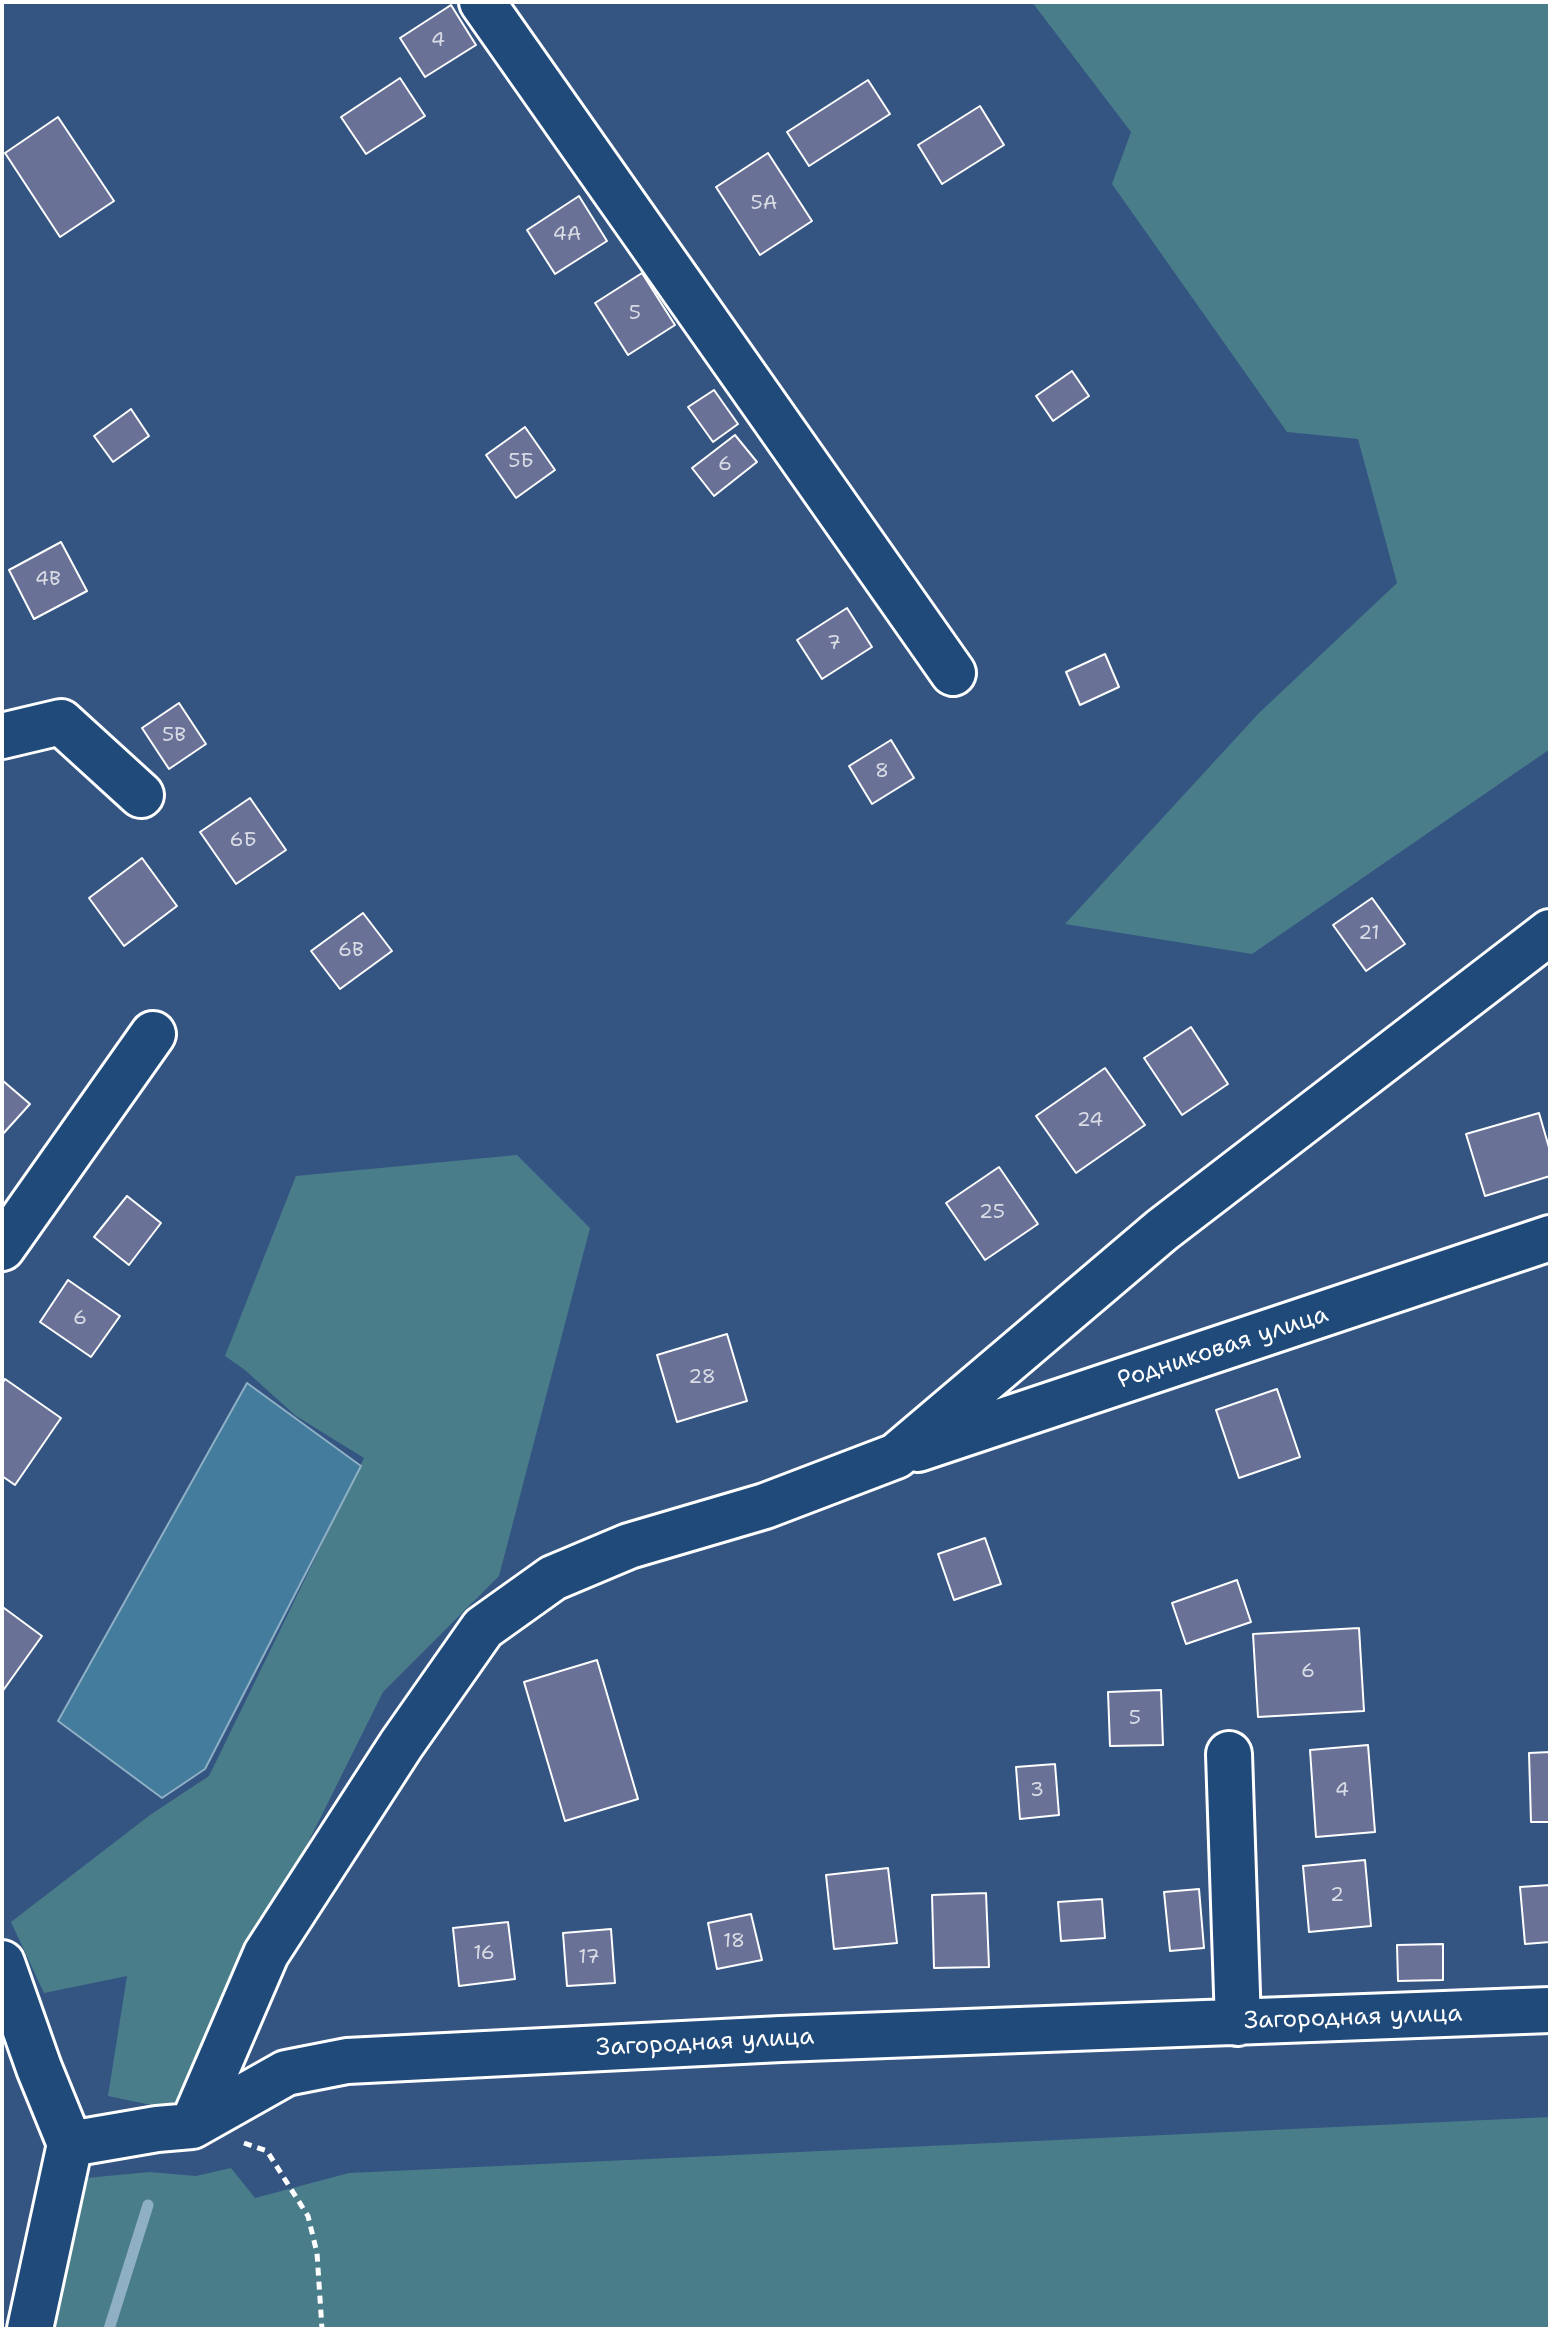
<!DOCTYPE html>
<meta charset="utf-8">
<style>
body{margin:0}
#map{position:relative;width:1552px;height:2331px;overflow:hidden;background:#345582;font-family:"Shantell Sans",sans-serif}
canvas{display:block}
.frame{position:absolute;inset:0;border:4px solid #fff;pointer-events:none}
</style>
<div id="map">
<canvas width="1552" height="2331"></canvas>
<div class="frame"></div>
</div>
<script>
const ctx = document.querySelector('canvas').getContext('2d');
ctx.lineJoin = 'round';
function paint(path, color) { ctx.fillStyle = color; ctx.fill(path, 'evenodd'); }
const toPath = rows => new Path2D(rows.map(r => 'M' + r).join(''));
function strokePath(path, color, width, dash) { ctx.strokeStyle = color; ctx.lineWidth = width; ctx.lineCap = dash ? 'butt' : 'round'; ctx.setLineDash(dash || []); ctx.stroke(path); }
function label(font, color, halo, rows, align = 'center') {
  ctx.font = font + ' "Shantell Sans",sans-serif'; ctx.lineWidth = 6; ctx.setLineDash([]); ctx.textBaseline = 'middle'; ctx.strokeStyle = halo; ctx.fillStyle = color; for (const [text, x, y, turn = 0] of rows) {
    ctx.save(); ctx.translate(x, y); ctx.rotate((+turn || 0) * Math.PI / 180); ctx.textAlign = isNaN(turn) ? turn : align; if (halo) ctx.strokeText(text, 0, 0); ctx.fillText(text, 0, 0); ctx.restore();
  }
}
paint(toPath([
 [1032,2,1550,2,1550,749,1252,954,1065,924,1259,713,1397,583,1358,439,1287,432,1112,184,1131,132],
 [517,1155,590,1228,499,1576,383,1692,175,2110,108,2096,127,1976,44,1993,11,1922,150,1815,209,1776,364,1458,296,1416,245,1370,225,1356,296,1176],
 [1550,2117,1550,2329,48,2329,58,2300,86,2178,150,2172,196,2176,231,2168,255,2198,349,2173]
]), '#4a7d8a');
const water = toPath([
 [247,1383,361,1466,205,1769,162,1798,58,1721,247,1383]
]);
paint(water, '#447c9d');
strokePath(water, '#8fb0c4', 2);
strokePath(toPath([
 [109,2329,148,2205]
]), '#8fb0c4', 11);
const building = toPath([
 [451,5,476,45,425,77,400,38,451,5],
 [400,78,425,116,366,154,341,117,400,78],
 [868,80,890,114,809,166,787,132,868,80],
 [980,106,1004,145,942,184,918,145,980,106],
 [58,117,114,201,60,237,5,153,58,117],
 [768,153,812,221,760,255,716,187,768,153],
 [579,196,607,241,555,274,527,230,579,196],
 [642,273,675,325,628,355,595,303,642,273],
 [1072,371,1089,396,1053,421,1036,396,1072,371],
 [714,390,738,424,713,442,688,407,714,390],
 [131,409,149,436,113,462,94,436,131,409],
 [525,427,555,470,516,498,486,455,525,427],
 [735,435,757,462,714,496,692,468,735,435],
 [61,542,87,591,34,619,9,570,61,542],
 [847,608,872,647,822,679,797,640,847,608],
 [1105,654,1119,687,1080,705,1066,672,1105,654],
 [179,703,206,744,169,769,142,728,179,703],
 [891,740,914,778,872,804,849,766,891,740],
 [250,798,286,850,236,884,200,832,250,798],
 [142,858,177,906,124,946,89,898,142,858],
 [1372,898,1405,944,1366,971,1333,925,1372,898],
 [363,913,392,951,340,989,311,951,363,913],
 [1191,1027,1228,1084,1182,1115,1144,1058,1191,1027],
 [1105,1068,1145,1125,1076,1173,1036,1116,1105,1068],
 [2,1080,30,1104,2,1135,2,1080],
 [1539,1113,1550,1151,1550,1176,1485,1196,1466,1134,1539,1113],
 [999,1167,1038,1224,985,1260,946,1203,999,1167],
 [127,1196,161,1223,129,1265,94,1237,127,1196],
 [68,1280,120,1316,91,1357,40,1322,68,1280],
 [727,1334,747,1401,677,1422,657,1355,727,1334],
 [5,1379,61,1418,15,1485,2,1476,2,1384,5,1379],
 [1277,1389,1300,1457,1239,1478,1216,1410,1277,1389],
 [985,1538,1001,1584,954,1600,938,1554,985,1538],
 [1237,1580,1251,1622,1186,1644,1172,1603,1237,1580],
 [4,1608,42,1636,2,1692,2,1610,4,1608],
 [1359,1628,1364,1711,1258,1717,1253,1634,1359,1628],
 [597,1660,638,1799,565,1821,524,1682,597,1660],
 [1161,1690,1163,1745,1110,1746,1108,1692,1161,1690],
 [1368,1745,1375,1832,1316,1837,1310,1750,1368,1745],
 [1550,1752,1550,1822,1531,1822,1529,1753,1550,1752],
 [1055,1764,1059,1815,1020,1819,1016,1767,1055,1764],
 [1365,1860,1371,1926,1309,1932,1303,1866,1365,1860],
 [888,1868,897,1943,834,1949,826,1875,888,1868],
 [1550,1885,1550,1942,1525,1944,1520,1887,1550,1885],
 [1199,1889,1204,1948,1170,1951,1164,1892,1199,1889],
 [986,1893,989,1967,934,1968,932,1895,986,1893],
 [1102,1899,1105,1938,1061,1941,1058,1902,1102,1899],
 [751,1914,762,1960,717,1969,708,1923,751,1914],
 [508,1922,515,1979,459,1986,453,1928,508,1922],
 [611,1929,615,1983,567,1986,563,1933,611,1929],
 [1443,1944,1443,1980,1398,1981,1397,1945,1443,1944]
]);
paint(building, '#697197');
strokePath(building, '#fff', 2);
const minor = toPath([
 [482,2,953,673],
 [2,736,61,722,141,795],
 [2,1248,153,1034],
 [918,1449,1550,1238],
 [1229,1754,1238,2023],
 [2,1963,39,2068,70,2144,157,2129,192,2126,286,2073,347,2061,781,2039,1550,2010],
 [192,2126,266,1954,401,1745,483,1628,553,1578,629,1546,765,1506,896,1456,1162,1230,1550,932],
 [30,2329,70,2144]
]);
strokePath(minor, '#fff', 50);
strokePath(toPath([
 [244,2143,267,2151,308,2216,317,2253,322,2329]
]), '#fff', 5, [8, 6]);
strokePath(minor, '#1f4a7a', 44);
label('20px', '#dadce5', null, [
 ["4",438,41],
 ["5А",764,204],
 ["4А",567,235],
 ["5",635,314],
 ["5Б",521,462],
 ["6",725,465],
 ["4В",48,580],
 ["7",834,644],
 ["5В",174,736],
 ["8",882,772],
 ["6Б",243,841],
 ["21",1369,934],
 ["6В",351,951],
 ["24",1090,1121],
 ["25",992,1213],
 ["6",80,1319],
 ["28",702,1378],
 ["6",1308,1672],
 ["5",1135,1719],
 ["3",1037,1791],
 ["4",1342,1791],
 ["2",1337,1896],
 ["18",734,1942],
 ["16",484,1954],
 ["17",589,1958]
]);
label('24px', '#fff', '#1f4a7a', [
 ["Родниковая улица",1223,1348,-18],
 ["Загородная улица",1353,2018,-2],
 ["Загородная улица",705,2043,-3]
]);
</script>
